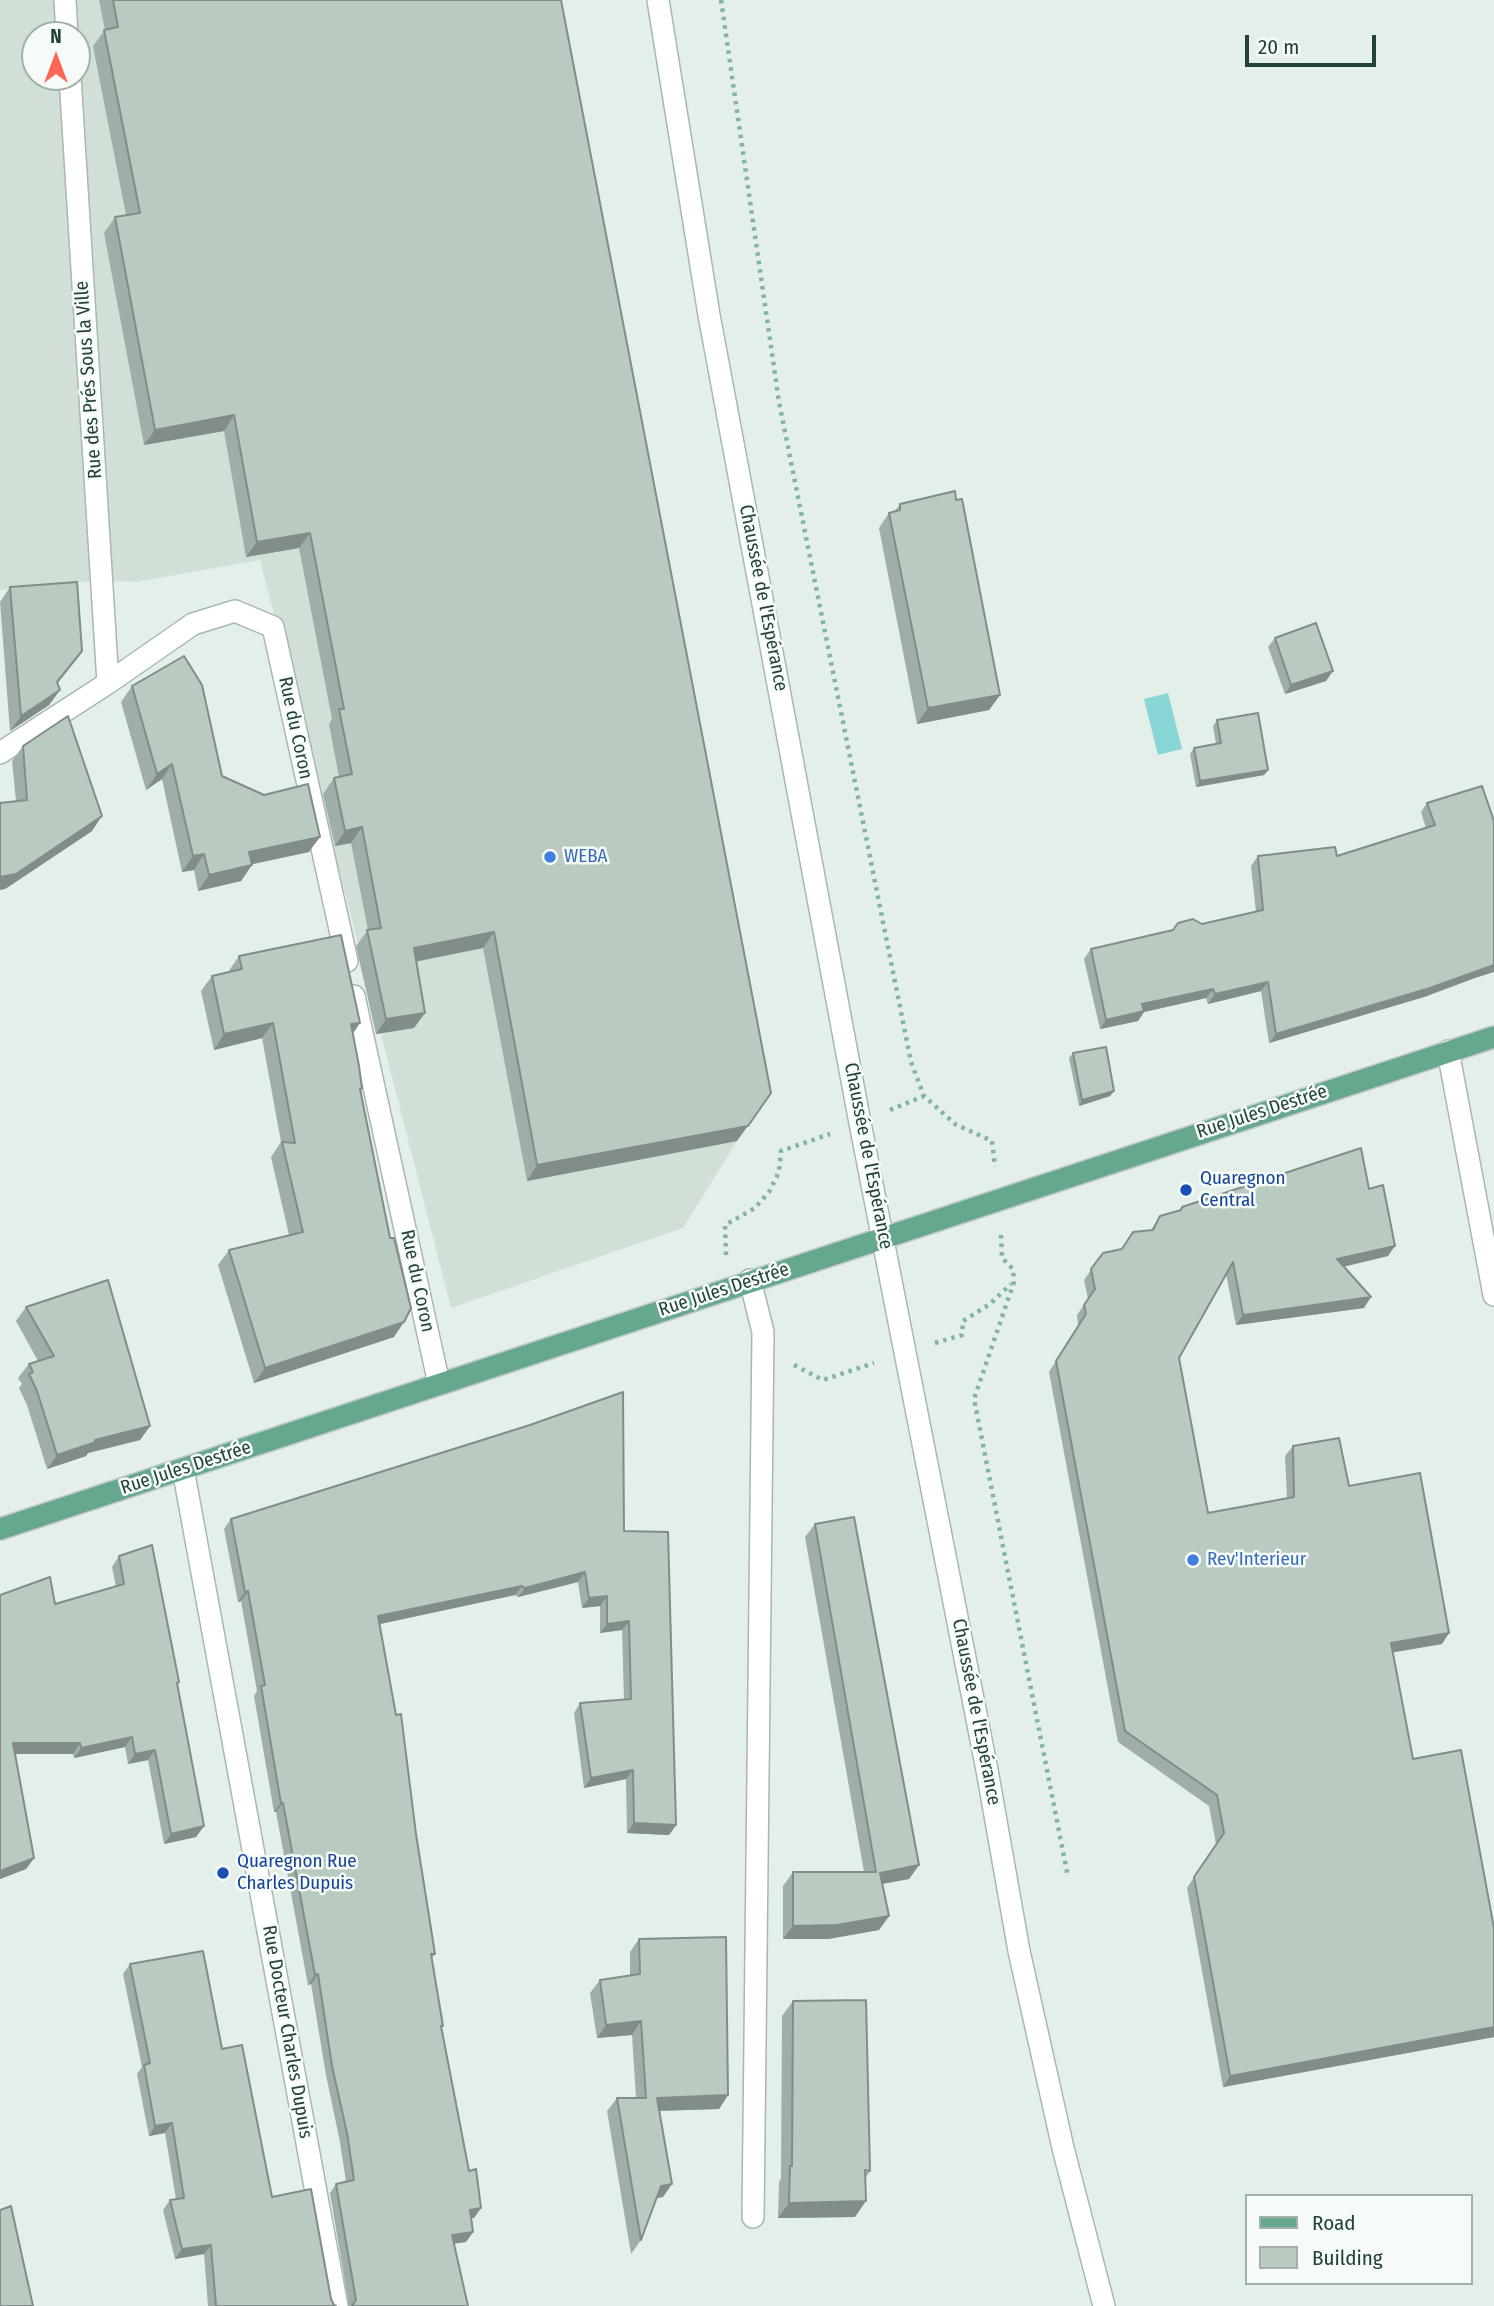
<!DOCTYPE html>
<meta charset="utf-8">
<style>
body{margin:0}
#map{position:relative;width:1494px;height:2306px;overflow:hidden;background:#e4efe9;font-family:"Fira Sans Condensed",sans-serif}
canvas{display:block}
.legend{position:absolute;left:1245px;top:2194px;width:228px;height:91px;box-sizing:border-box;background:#f6fbf7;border:2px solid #a1b1a9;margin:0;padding:9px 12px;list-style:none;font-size:21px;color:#224235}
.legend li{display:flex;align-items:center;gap:14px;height:35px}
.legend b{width:35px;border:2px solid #a1b1a9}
.north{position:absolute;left:21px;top:21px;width:70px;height:70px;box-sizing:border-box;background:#f6fbf7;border:2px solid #a1b1a9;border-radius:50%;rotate:0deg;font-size:19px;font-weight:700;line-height:28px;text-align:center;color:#224235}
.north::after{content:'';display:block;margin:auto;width:24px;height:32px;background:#fc6655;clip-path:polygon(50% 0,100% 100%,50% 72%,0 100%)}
.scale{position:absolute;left:1245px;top:35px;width:131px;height:32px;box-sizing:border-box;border:4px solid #224235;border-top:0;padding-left:9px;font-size:21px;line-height:24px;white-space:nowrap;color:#224235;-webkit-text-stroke:5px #f6fbf7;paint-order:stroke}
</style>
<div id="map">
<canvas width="1494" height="2306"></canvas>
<ul class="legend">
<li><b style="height:9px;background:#66a88d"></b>Road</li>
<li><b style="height:19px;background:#b9cac1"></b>Building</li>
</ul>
<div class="north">N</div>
<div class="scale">20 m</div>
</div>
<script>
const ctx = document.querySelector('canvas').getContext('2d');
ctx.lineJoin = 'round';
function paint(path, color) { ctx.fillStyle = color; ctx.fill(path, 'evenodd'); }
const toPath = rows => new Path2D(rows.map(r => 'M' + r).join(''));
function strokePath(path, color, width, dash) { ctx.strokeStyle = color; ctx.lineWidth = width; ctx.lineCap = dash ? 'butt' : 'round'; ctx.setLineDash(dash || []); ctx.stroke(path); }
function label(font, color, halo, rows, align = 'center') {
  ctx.font = font + ' "Fira Sans Condensed",sans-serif'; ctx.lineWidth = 5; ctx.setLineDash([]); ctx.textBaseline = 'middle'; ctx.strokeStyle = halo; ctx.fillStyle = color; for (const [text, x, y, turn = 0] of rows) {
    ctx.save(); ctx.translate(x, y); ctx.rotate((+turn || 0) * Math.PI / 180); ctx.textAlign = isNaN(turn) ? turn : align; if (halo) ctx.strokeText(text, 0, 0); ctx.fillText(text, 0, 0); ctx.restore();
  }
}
paint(toPath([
 [0,0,547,0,761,1109,737,1141,683,1228,451,1308,260,560,136,582,102,580,0,590],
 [35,35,77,35,77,77,35,77]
]), '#d2dfd7');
paint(toPath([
 [1168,693,1182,749,1158,755,1144,699]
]), '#89d6d7');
const lane = toPath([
 [1448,1051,1494,1295],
 [750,1280,763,1332,753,2217]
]);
const street = toPath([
 [65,0,67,35],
 [70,77,108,683],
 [0,753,108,683,193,624,235,611,273,627,347,961],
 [354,996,439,1384]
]);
const secondary = toPath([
 [658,0,709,315,860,1123,987,1770,1019,1951,1063,2148,1104,2306],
 [183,1469,337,2306]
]);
const primary = toPath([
 [0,1529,1494,1037]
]);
strokePath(lane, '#a6b8af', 24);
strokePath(street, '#a6b8af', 24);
strokePath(secondary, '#a2bbaf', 24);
strokePath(primary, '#c1cac6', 24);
strokePath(toPath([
 [721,0,779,402,911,1062,924,1096,955,1124,992,1141,995,1167],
 [890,1110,924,1096],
 [1001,1235,1002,1258,1013,1269,1014,1282,974,1399,1068,1877],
 [726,1255,725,1225,755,1208,769,1192,779,1172,781,1151,830,1134],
 [935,1343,962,1335,963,1321,990,1304,1011,1284],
 [794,1365,823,1380,874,1363]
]), '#82b59e', 4.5, [3.5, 5]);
strokePath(lane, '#fff', 21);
strokePath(street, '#fff', 21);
strokePath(secondary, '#fff', 21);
strokePath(primary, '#66a88d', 21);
paint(toPath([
 [99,0,561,0,737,1141,527,1181,483,948,416,961,414,1028,376,1034,356,946,368,930,351,843,335,846,323,794,334,778,339,777,329,724,332,719,299,548,246,557,224,431,144,445,104,233,115,217,126,215,93,46,105,30],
 [956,500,1000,695,989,710,917,724,879,528,889,513,894,512,900,504],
 [10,587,82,651,58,683,60,690,49,705,10,731,0,602],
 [1275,638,1326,681,1285,694,1268,647],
 [132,686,222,776,309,852,252,864,241,881,198,891,194,870,182,872,162,779,146,790,121,702],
 [1217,720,1268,770,1264,775,1196,787,1190,754,1194,748,1216,744,1213,726],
 [23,746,92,831,5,889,16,801,12,761],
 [1482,786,1472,979,1424,997,1269,1043,1261,991,1208,1004,1206,998,1144,1012,1138,1021,1100,1029,1084,959,1091,949,1256,912,1251,866,1258,856,1337,856,1426,828,1421,812,1427,803],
 [239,956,353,1033,362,1088,361,1091,394,1337,254,1383,218,1265,229,1250,289,1235,271,1157,281,1142,262,1038,214,1050,201,991,212,976,228,972],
 [1073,1053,1114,1091,1110,1096,1079,1106,1069,1058],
 [1369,1189,1388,1256,1343,1267,1364,1308,1236,1325,1226,1274,1179,1358,1208,1513,1287,1498,1285,1456,1293,1446,1349,1486,1442,1644,1393,1652,1413,1759,1494,1928,1494,2037,1223,2087,1187,1888,1216,1844,1209,1806,1118,1742,1049,1372,1078,1325,1077,1315,1088,1299,1084,1280,1103,1253,1122,1249,1151,1230,1160,1216,1179,1210,1182,1207],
 [26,1307,150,1426,140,1440,88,1453,86,1456,47,1469,27,1405,19,1388,22,1384,18,1378,29,1364,38,1361,16,1321],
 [231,1519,624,1531,676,1825,669,1835,627,1833,626,1779,584,1788,574,1713,580,1703,624,1700,622,1630,600,1633,600,1606,582,1608,578,1582,518,1597,515,1595,379,1624,416,1834,435,1954,432,1958,441,2028,469,2171,481,2208,474,2218,471,2218,473,2232,466,2242,454,2243,468,2306,349,2306,330,2193,336,2184,346,2182,340,2142,326,2075,311,1984,308,1985,276,1812,274,1812,254,1696,257,1691,241,1601,238,1602,224,1529],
 [815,1524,919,1865,909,1879,882,1884,889,1916,879,1930,828,1939,783,1939,783,1886,793,1872,864,1872,805,1537],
 [152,1545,179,1682,177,1684,204,1826,196,1837,164,1844,148,1760,128,1764,125,1747,74,1758,73,1754,15,1754,34,1858,26,1869,0,1879,0,1595,50,1577,55,1604,116,1587,112,1567,119,1556],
 [639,1939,728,2095,719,2109,659,2111,663,2197,656,2198,641,2240,631,2254,607,2111,617,2098,636,2098,632,2035,597,2038,590,1993,600,1980,630,1975,630,1952],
 [130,1964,222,2049,272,2197,334,2305,336,2306,208,2306,204,2254,175,2259,163,2210,170,2200,176,2199,165,2133,149,2136,137,2074,142,2067,123,1974],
 [793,2001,870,2171,866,2177,855,2217,778,2218,779,2182,781,2179,782,2016]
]), '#9faea6');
paint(toPath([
 [234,415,224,431,144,445,155,430],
 [310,533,299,548,246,557,257,542],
 [1333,671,1326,681,1285,694,1291,685],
 [60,690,49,705,10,731,21,716],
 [1000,695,989,710,917,724,928,708],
 [172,764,162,779,146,790,157,774],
 [1268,770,1264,775,1196,787,1200,781],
 [102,816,92,831,5,889,0,890,0,877],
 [362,827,351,843,335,846,345,831],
 [320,837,309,852,239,867,249,852],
 [204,854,194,870,182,872,193,856],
 [252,865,241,881,198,891,209,875],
 [494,932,483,948,404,964,414,948],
 [1494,965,1494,972,1472,979,1424,997,1269,1043,1276,1034],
 [1268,982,1261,991,1208,1004,1215,994],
 [1213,989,1206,998,1144,1012,1138,1021,1100,1029,1106,1020,1142,1004],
 [425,1013,414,1028,376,1034,386,1019],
 [273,1023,262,1038,214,1050,224,1034],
 [360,1023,350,1038,351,1024],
 [1114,1091,1110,1096,1079,1106,1082,1100],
 [771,1093,737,1141,527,1181,537,1165],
 [1395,1246,1388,1256,1329,1270,1337,1259],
 [1371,1297,1364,1308,1236,1325,1243,1315],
 [404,1322,394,1337,254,1383,265,1368],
 [150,1426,140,1440,88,1453,86,1456,47,1469,57,1455,95,1440],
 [585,1572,578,1582,518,1597,525,1588],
 [522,1586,515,1595,371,1626,378,1616],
 [248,1591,241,1601,238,1602,245,1592],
 [607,1596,600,1606,582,1608,589,1598],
 [629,1621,622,1630,600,1633,607,1624],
 [1449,1633,1442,1644,1384,1654,1391,1643],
 [132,1737,125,1747,74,1758,81,1748],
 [13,1743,80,1743,73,1754,6,1754],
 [155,1750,148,1760,128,1764,135,1754],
 [633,1770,626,1779,584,1788,591,1778],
 [281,1803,283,1803,276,1812,274,1812],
 [634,1823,676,1825,669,1835,627,1833],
 [204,1826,196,1837,164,1844,171,1834],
 [34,1858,26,1869,0,1879,0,1871],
 [919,1865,909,1879,871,1886,880,1873],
 [889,1916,879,1930,828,1939,783,1939,793,1926],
 [318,1974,311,1984,308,1985,315,1975],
 [641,2021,632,2035,597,2038,606,2025],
 [1494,2027,1494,2037,1223,2087,1230,2076],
 [728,2095,719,2109,648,2111,657,2098],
 [172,2123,165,2133,149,2136,155,2126],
 [672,2184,663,2197,651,2199,661,2186],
 [866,2201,855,2217,778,2218,789,2203],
 [481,2208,474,2218,463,2219,470,2210],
 [473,2232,466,2242,445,2245,452,2235],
 [211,2245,204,2254,175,2259,182,2249]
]), '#828d87');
const building = toPath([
 [113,0,561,0,771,1093,748,1126,537,1165,494,932,414,948,425,1013,386,1019,367,930,381,928,362,827,345,831,334,778,352,774,339,709,344,709,310,533,257,542,234,415,155,430,115,217,140,213,104,30,118,27,113,0],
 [955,491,956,500,962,499,1000,695,928,708,889,513,900,510,900,504,955,491],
 [77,582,82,651,57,682,60,690,21,716,10,587,77,582],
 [1316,623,1333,671,1291,685,1275,638,1316,623],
 [184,656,202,685,222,776,264,795,308,784,320,837,249,852,252,865,209,875,204,854,193,856,172,764,157,774,132,686,184,656],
 [1258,713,1268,770,1200,781,1194,748,1221,743,1217,720,1258,713],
 [68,716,102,816,16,874,0,877,0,803,27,800,23,746,68,716],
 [1482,786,1494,821,1494,965,1430,988,1276,1034,1268,982,1215,994,1213,989,1142,1004,1144,1011,1106,1020,1091,949,1173,930,1178,923,1193,919,1202,924,1263,910,1258,856,1335,847,1337,856,1435,825,1427,803,1482,786],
 [341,935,360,1023,351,1024,359,1066,362,1088,360,1089,390,1238,394,1238,411,1308,404,1322,265,1368,229,1250,303,1232,282,1142,295,1143,273,1023,224,1034,212,976,242,969,239,956,341,935],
 [1106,1047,1114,1091,1082,1100,1073,1053,1106,1047],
 [1361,1148,1369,1189,1383,1185,1395,1246,1337,1259,1371,1297,1243,1315,1233,1262,1179,1358,1208,1513,1294,1497,1293,1446,1339,1438,1349,1486,1420,1473,1449,1633,1391,1643,1413,1759,1461,1750,1494,1928,1494,2027,1230,2076,1194,1877,1224,1833,1217,1795,1125,1731,1056,1361,1086,1314,1084,1305,1095,1289,1091,1269,1103,1253,1122,1249,1133,1232,1153,1230,1160,1216,1181,1210,1182,1207,1361,1148],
 [108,1280,150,1426,95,1440,96,1442,57,1455,37,1391,29,1374,33,1372,29,1364,54,1356,26,1307,108,1280],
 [623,1392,624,1531,668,1532,676,1825,634,1823,633,1770,591,1778,580,1703,631,1699,629,1621,607,1624,607,1596,589,1598,585,1572,525,1588,522,1586,378,1616,396,1715,401,1714,416,1834,435,1954,431,1954,443,2026,441,2026,469,2171,476,2169,481,2208,470,2210,473,2232,452,2235,468,2306,352,2306,356,2300,336,2184,354,2180,347,2133,332,2066,318,1974,315,1975,283,1803,281,1803,261,1686,265,1685,248,1591,245,1592,231,1519,530,1425,623,1392],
 [854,1517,919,1865,880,1873,889,1916,837,1925,793,1926,793,1872,876,1872,815,1524,854,1517],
 [152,1545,179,1682,177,1683,204,1826,171,1834,155,1750,135,1754,132,1737,81,1748,80,1743,13,1743,34,1858,0,1871,0,1595,50,1577,55,1604,124,1584,119,1556,152,1545],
 [726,1937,728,2095,657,2098,672,2184,661,2186,641,2240,617,2098,646,2098,641,2021,606,2025,600,1980,640,1974,639,1939,726,1937],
 [203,1951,222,2049,242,2045,272,2197,311,2189,331,2299,334,2305,336,2306,216,2306,211,2245,182,2249,170,2200,184,2198,172,2123,155,2126,144,2065,150,2063,130,1964,203,1951],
 [866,2000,870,2171,865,2170,866,2201,789,2203,790,2166,792,2166,793,2001,866,2000],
 [11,2206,33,2306,0,2306,0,2210,11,2206]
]);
paint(building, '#b9cac1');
strokePath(building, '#828d87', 2);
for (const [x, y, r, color] of [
 [550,857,7,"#3f7fe0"],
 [1186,1190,7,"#1a4fb4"],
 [1193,1560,7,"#3f7fe0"],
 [223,1873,7,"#1a4fb4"]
]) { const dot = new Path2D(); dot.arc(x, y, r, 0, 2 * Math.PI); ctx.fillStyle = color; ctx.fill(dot); strokePath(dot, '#f6fbf7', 2.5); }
label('19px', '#224235', '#f6fbf7', [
 ["Rue des Prés Sous la Ville",89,380,-94],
 ["Chaussée de l'Espérance",763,598,79],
 ["Rue du Coron",295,728,78],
 ["Rue Jules Destrée",1262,1112,-18],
 ["Chaussée de l'Espérance",868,1156,79],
 ["Rue du Coron",417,1281,78],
 ["Rue Jules Destrée",724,1290,-18],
 ["Rue Jules Destrée",186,1468,-18],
 ["Chaussée de l'Espérance",976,1712,79],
 ["Rue Docteur Charles Dupuis",287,2032,80]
]);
label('19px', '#366cbe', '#f6fbf7', [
 ["WEBA",564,857],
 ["Rev'Interieur",1207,1560]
], 'left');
label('19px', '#164399', '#f6fbf7', [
 ["Quaregnon",1200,1179],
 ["Central",1200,1201],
 ["Quaregnon Rue",237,1862],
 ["Charles Dupuis",237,1884]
], 'left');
</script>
